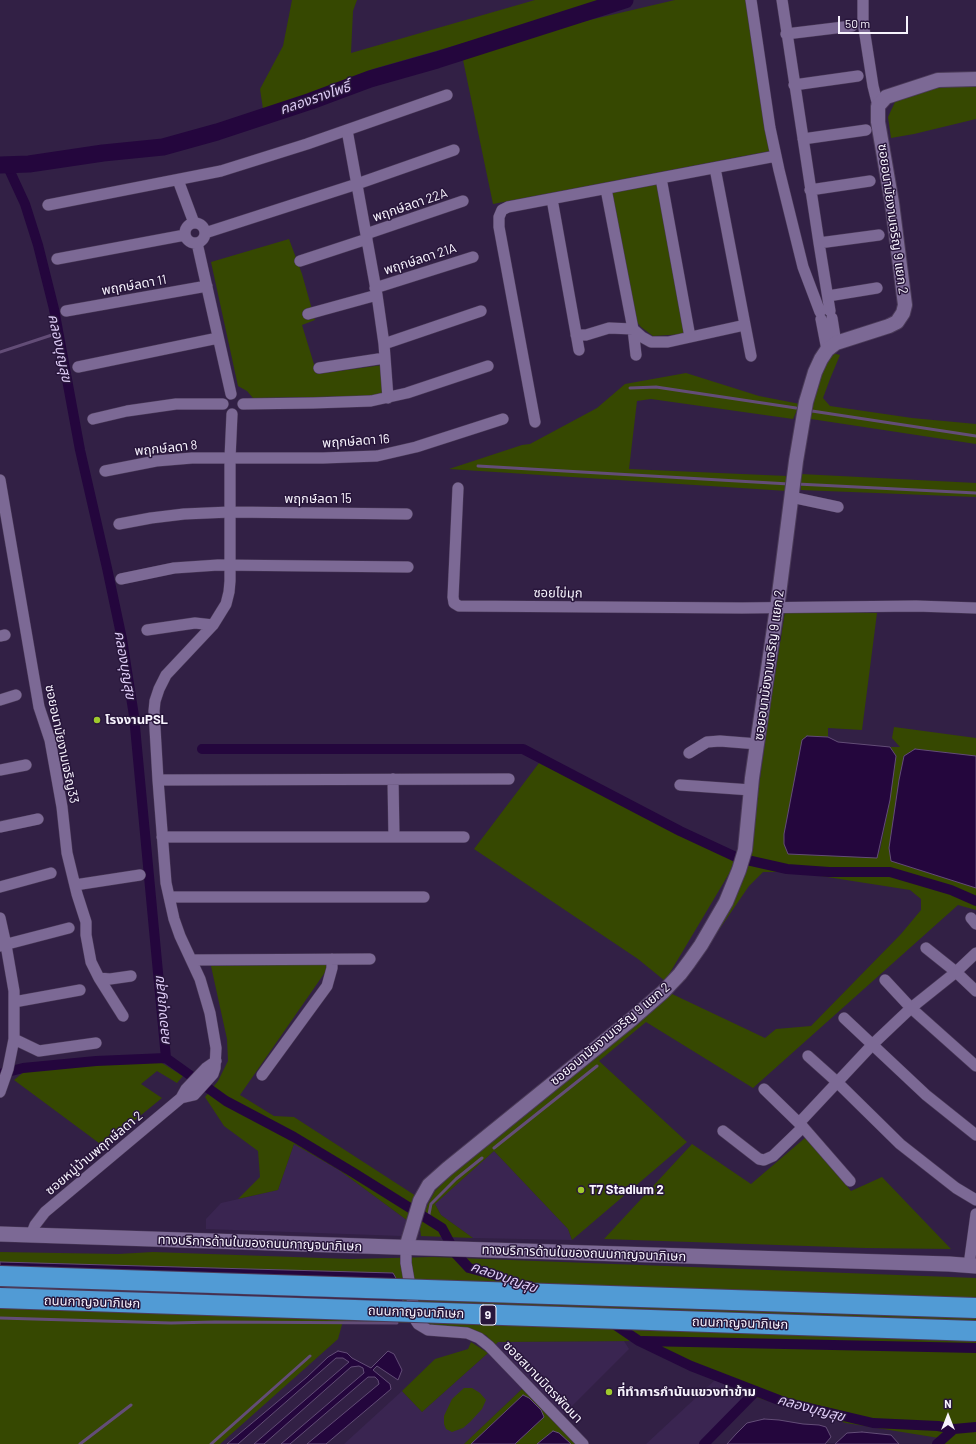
<!DOCTYPE html>
<meta charset="utf-8">
<style>
body{margin:0}
#map{position:relative;width:976px;height:1444px;overflow:hidden;background:#322045;font-family:Barlow,sans-serif}
canvas{display:block}
.north{position:absolute;left:928px;top:1396px;width:40px;height:40px;-webkit-text-stroke:3px #28163b;paint-order:stroke;rotate:0deg;font-size:11px;font-weight:700;line-height:16px;text-align:center;color:#f7f3fd}
.north::after{content:'';display:block;margin:auto;width:14px;height:18px;background:#f7f3fd;clip-path:polygon(50% 0,100% 100%,50% 72%,0 100%)}
.scale{position:absolute;left:838px;top:16px;width:70px;height:18px;box-sizing:border-box;border:2px solid #f7f3fd;border-top:0;padding-left:5px;font-size:12px;line-height:14px;white-space:nowrap;color:#f7f3fd;-webkit-text-stroke:3px #28163b;paint-order:stroke}
</style>
<div id="map">
<canvas width="976" height="1444"></canvas>
<div class="north">N</div>
<div class="scale">50 m</div>
</div>
<script>
const ctx = document.querySelector('canvas').getContext('2d');
ctx.lineJoin = 'round';
function paint(path, color) { ctx.fillStyle = color; ctx.fill(path, 'evenodd'); }
const toPath = rows => new Path2D(rows.map(r => 'M' + r).join(''));
function strokePath(path, color, width, dash) { ctx.strokeStyle = color; ctx.lineWidth = width; ctx.lineCap = dash ? 'butt' : 'round'; ctx.setLineDash(dash || []); ctx.stroke(path); }
function label(font, color, halo, rows, align = 'center') {
  ctx.font = font + ' Barlow,"Noto Sans Thai",sans-serif'; ctx.lineWidth = 3; ctx.setLineDash([]); ctx.textBaseline = 'middle'; ctx.strokeStyle = halo; ctx.fillStyle = color; for (const [text, x, y, turn = 0] of rows) {
    ctx.save(); ctx.translate(x, y); ctx.rotate((+turn || 0) * Math.PI / 180); ctx.textAlign = isNaN(turn) ? turn : align; if (halo) ctx.strokeText(text, 0, 0); ctx.fillText(text, 0, 0); ctx.restore();
  }
}
paint(toPath([
 [294,1144,339,1170,408,1221,402,1236,206,1229,206,1219,221,1203,278,1190],
 [494,1151,568,1229,572,1240,473,1238,441,1215,435,1204],
 [624,1341,629,1349,563,1415,510,1359,495,1345,498,1342],
 [488,1353,522,1389,464,1444,344,1444,402,1391,422,1412],
 [715,1380,751,1394,737,1410,699,1444,646,1444]
]), '#3a2551');
paint(toPath([
 [292,0,357,0,353,11,351,53,535,0,614,0,373,69,297,98,263,109,260,89,283,46],
 [675,0,747,0,770,151,493,204,463,60,458,57,581,22],
 [976,84,976,119,914,134,891,138,888,117,895,102,925,89],
 [658,184,685,334,653,336,641,327,635,320,611,193],
 [289,239,302,274,315,320,302,325,317,374,383,365,382,394,378,396,253,398,247,391,238,386,211,262],
 [833,353,840,355,830,379,823,398,830,406,912,418,976,424,976,444,811,419,807,416,821,367],
 [686,373,759,396,800,404,793,419,651,399,637,401,629,469,787,476,787,491,449,469,522,445,530,444,597,408,625,384],
 [801,474,976,483,976,497,801,490],
 [790,610,877,613,862,730,828,728,828,737,807,736,872,857,877,858,880,850,890,800,896,756,890,747,900,747,892,738,894,727,976,738,976,756,915,749,904,756,899,780,889,848,892,861,976,888,976,910,958,905,753,1088,646,1022,599,1061,687,1142,572,1240,568,1229,494,1151,435,1204,441,1215,473,1238,421,1236,420,1228,427,1206,435,1191,465,1161,670,993,765,1038,776,1029,811,1026,901,934,921,910,921,899,910,890,795,872,763,872,749,886,712,940,750,852,769,713,785,612],
 [539,763,725,855,734,862,730,872,665,981,638,959,474,849],
 [326,964,328,968,240,1095,274,1116,294,1117,416,1196,408,1221,339,1170,294,1144,278,1190,238,1199,260,1177,258,1151,224,1126,205,1097,218,1081,228,1061,227,1039,211,966],
 [107,1063,162,1063,183,1076,177,1083,157,1071,141,1084,162,1098,103,1146,14,1080,25,1071],
 [806,1137,851,1191,882,1177,951,1249,865,1248,604,1239,692,1144,751,1184],
 [0,1252,118,1254,153,1252,350,1259,433,1257,976,1278,976,1444,933,1444,939,1438,846,1423,761,1399,688,1369,635,1341,498,1342,495,1345,486,1335,467,1331,437,1329,423,1323,343,1321,338,1339,220,1444,0,1444],
 [471,1342,488,1353,422,1412,402,1391,435,1359,468,1349],
 [464,1388,472,1388,480,1393,486,1400,482,1409,470,1422,463,1428,452,1432,446,1429,444,1424,444,1416,452,1399],
 [522,1389,537,1402,578,1444,571,1444,559,1433,553,1431,537,1444,515,1444,544,1417,523,1396,471,1444,464,1444]
]), '#364801');
const water = toPath([
 [807,736,828,737,838,742,890,747,896,756,890,800,877,858,788,854,784,844,784,834,802,740,807,736],
 [915,749,976,756,976,888,891,861,889,848,899,780,904,756,915,749],
 [0,1262,393,1273,400,1285,403,1301,403,1314,0,1304,0,1262],
 [338,1351,347,1353,352,1358,371,1368,388,1351,394,1354,402,1370,398,1380,377,1366,373,1370,390,1384,391,1389,326,1444,307,1444,379,1384,378,1380,375,1377,368,1377,290,1444,281,1444,364,1373,363,1368,359,1366,351,1367,264,1444,254,1444,349,1362,343,1358,336,1358,238,1444,227,1444,307,1377,328,1357,338,1351],
 [523,1395,529,1398,541,1410,544,1417,516,1443,515,1444,471,1444,523,1395],
 [764,1419,779,1420,803,1424,819,1425,826,1427,831,1437,825,1444,727,1444,736,1434,747,1423,764,1419],
 [553,1431,559,1433,571,1444,537,1444,553,1431],
 [862,1432,891,1435,899,1444,835,1444,847,1433,862,1432]
]);
paint(water, '#24063d');
strokePath(water, '#634d77', 1);
strokePath(toPath([
 [0,352,58,333],
 [630,388,656,387,796,408],
 [812,411,976,436],
 [478,466,789,484],
 [797,484,976,493],
 [494,1148,597,1066],
 [428,1219,431,1204,456,1179,482,1158],
 [0,1318,171,1323,215,1322,397,1323],
 [80,1444,131,1405],
 [211,1444,310,1356]
]), '#634d77', 3);
strokePath(toPath([
 [7,165,25,204,38,245,54,309,80,450,107,568,122,639,134,716,166,1058,226,1101,294,1137,354,1173,442,1228,456,1254,469,1268,495,1275],
 [202,749,523,749,680,831,738,858,787,869,829,872,890,872,951,890,976,901],
 [0,1074,23,1068,96,1061,166,1058],
 [611,1322,639,1341,691,1366,784,1402,873,1423,938,1426,954,1429,976,1427],
 [642,1341,976,1348],
 [704,1444,756,1391],
 [937,1444,954,1429]
]), '#24063d', 10);
strokePath(toPath([
 [0,165,29,164,103,153,163,147,217,132,311,101,370,79,437,60,625,0]
]), '#24063d', 17);
const minor = toPath([
 [751,0,770,128,779,170,803,267,820,312],
 [782,0,819,243,830,311],
 [863,0,863,22,873,86,878,106],
 [786,34,852,26],
 [794,85,858,76],
 [347,130,377,295,384,344,388,398],
 [803,139,866,130],
 [715,168,751,356],
 [661,178,690,337],
 [178,180,194,223],
 [606,189,633,329,636,355],
 [810,190,870,181],
 [552,199,579,350],
 [48,205,221,171,307,144,447,95],
 '185 233a10 10 0 1 1 20 0a10 10 0 1 1-20 0Z',
 [205,233,357,184,454,150],
 [366,234,463,201],
 [197,243,231,394],
 [819,243,879,235],
 [57,259,185,235],
 [300,261,367,239],
 [375,288,473,257],
 [828,296,877,288],
 [66,311,207,286],
 [308,314,377,295],
 [832,318,836,343],
 [821,319,827,350],
 [576,335,586,335,609,328,633,329,642,337,651,342,668,342,745,325],
 [384,344,481,311],
 [78,367,218,338],
 [319,368,385,358],
 [243,404,313,403,371,401,407,393,488,366],
 [93,419,127,411,176,404,223,404],
 [535,422,499,227,499,217,502,210,508,207,776,156],
 [105,471,156,461,192,458,323,458,377,456,416,447,503,419],
 [0,480,39,707,50,740,62,807,67,853,77,894,86,922,86,935,91,962,99,978,110,979,131,976],
 [458,488,453,597,454,603,459,606,742,608,916,606,976,608],
 [791,497,838,507],
 [119,524,151,518,184,514,230,512,407,514],
 [121,579,174,568,218,565,408,567],
 [147,630,195,623,213,625],
 [0,636,5,635],
 [0,700,16,695],
 [689,753,707,742,720,741,758,744],
 [0,770,26,765],
 [393,779,394,837],
 [158,780,509,779],
 [680,785,751,790],
 [0,827,38,819],
 [162,837,464,837],
 [75,885,140,875],
 [0,887,51,873],
 [169,897,424,897],
 [0,918,6,945,14,991,14,1039,8,1069,0,1092],
 [971,918,976,924],
 [0,946,69,928],
 [926,948,956,972,976,991],
 [192,960,370,959],
 [99,978,123,1016],
 [885,980,911,1008,976,1066],
 [14,1002,80,990],
 [844,1018,926,1095,976,1135],
 [14,1039,39,1051,96,1043],
 [808,1056,837,1082,900,1144,956,1188,976,1200],
 [262,1075,327,986,332,968,332,959],
 [764,1089,803,1127,850,1181],
 [181,1098,186,1089,206,1068,216,1061],
 [799,1123,873,1044,911,1008,956,972,976,953],
 [723,1131,759,1159,764,1160,773,1156,803,1127],
 [31,1235,35,1225,45,1212,181,1098,194,1095,213,1074,215,1068,216,1048,210,1013,200,979,180,936,174,919,166,883,158,780,154,711,155,701,159,689,166,675,213,625,226,604,229,592,230,581,230,458,232,414],
 [406,1248,406,1263,416,1321,418,1324,428,1330,467,1333,479,1338,489,1346,583,1444],
 [969,1265,976,1214]
]);
const tertiary = toPath([
 [406,1248,420,1201,429,1185,447,1169,632,1019,663,992,680,974,689,962,701,945,726,902,739,870,745,850,752,778,779,594,796,461,806,402,815,372,821,359,827,350,836,343,889,326,897,322,903,313,905,305,892,203,878,122,878,106,886,97,938,80,976,79]
]);
const secondary = toPath([
 [0,1234,424,1248,949,1264,976,1266]
]);
strokePath(minor, '#4b3b59', 12);
strokePath(tertiary, '#4b3b59', 16);
strokePath(secondary, '#4b3b59', 16);
strokePath(minor, '#7c6995', 11);
strokePath(tertiary, '#7c6995', 14);
strokePath(secondary, '#7c6995', 15);
const motorwayBridge = toPath([
 [0,1276,976,1308],
 [0,1298,976,1331]
]);
strokePath(motorwayBridge, '#4b3b59', 22, []);
strokePath(motorwayBridge, '#519bd5', 20);
for (const [x, y, r, color] of [
 [97,720,4,"#9fca2d"],
 [581,1190,4,"#9fca2d"],
 [609,1392,4,"#9fca2d"]
]) { const dot = new Path2D(); dot.arc(x, y, r, 0, 2 * Math.PI); ctx.fillStyle = color; ctx.fill(dot); strokePath(dot, '#28163b', 1.5); }
for (const [x, y, w] of [
 [488,1315,16]
]) { const box = new Path2D(); box.roundRect(x - w / 2, y - 10, w, 20, 3); ctx.fillStyle = '#28163b'; ctx.fill(box); strokePath(box, '#f7f3fd', 1); }
label('bold 12px', '#f7f3fd', null, [
 ["9",488,1315]
]);
label('13px', '#f7f3fd', '#28163b', [
 ["พฤกษ์ลดา 22A",410,205,-19],
 ["ซอยอนามัยงามเจริญ 9 แยก 2",893,219,82],
 ["พฤกษ์ลดา 21A",420,259,-18],
 ["พฤกษ์ลดา 11",134,285,-10],
 ["พฤกษ์ลดา 16",356,441,-4],
 ["พฤกษ์ลดา 8",166,448,-6],
 ["พฤกษ์ลดา 15",318,499],
 ["ซอยไข่มุก",558,593,1],
 ["ซอยอนามัยงามเจริญ 9 แยก 2",769,665,-82],
 ["ซอยอนามัยงามเจริญ33",62,744,78],
 ["ซอยอนามัยงามเจริญ 9 แยก 2",610,1034,-40],
 ["ซอยหมู่บ้านพฤกษ์ลดา 2",94,1153,-40],
 ["ทางบริการด้านในของถนนกาญจนาภิเษก",260,1243,2],
 ["ทางบริการด้านในของถนนกาญจนาภิเษก",584,1253,2],
 ["ถนนกาญจนาภิเษก",92,1302,2],
 ["ถนนกาญจนาภิเษก",416,1312,2],
 ["ถนนกาญจนาภิเษก",740,1323,2],
 ["ซอยสมานมิตรพัฒนา",543,1382,46]
]);
label('bold 13px', '#f7f3fd', '#28163b', [
 ["โรงงานPSL",105,720],
 ["T7 Stadium 2",589,1190],
 ["ที่ทำการกำนันแขวงท่าข้าม",617,1392]
], 'left');
label('italic 14px', '#deccf6', '#28163b', [
 ["คลองรางโพธิ์",315,98,-19],
 ["คลองบุญสุข",60,348,78],
 ["คลองบุญสุข",125,665,80],
 ["คลองบุญสุข",162,1011,-95],
 ["คลองบุญสุข",504,1277,19],
 ["คลองบุญสุข",811,1408,15]
]);
</script>
